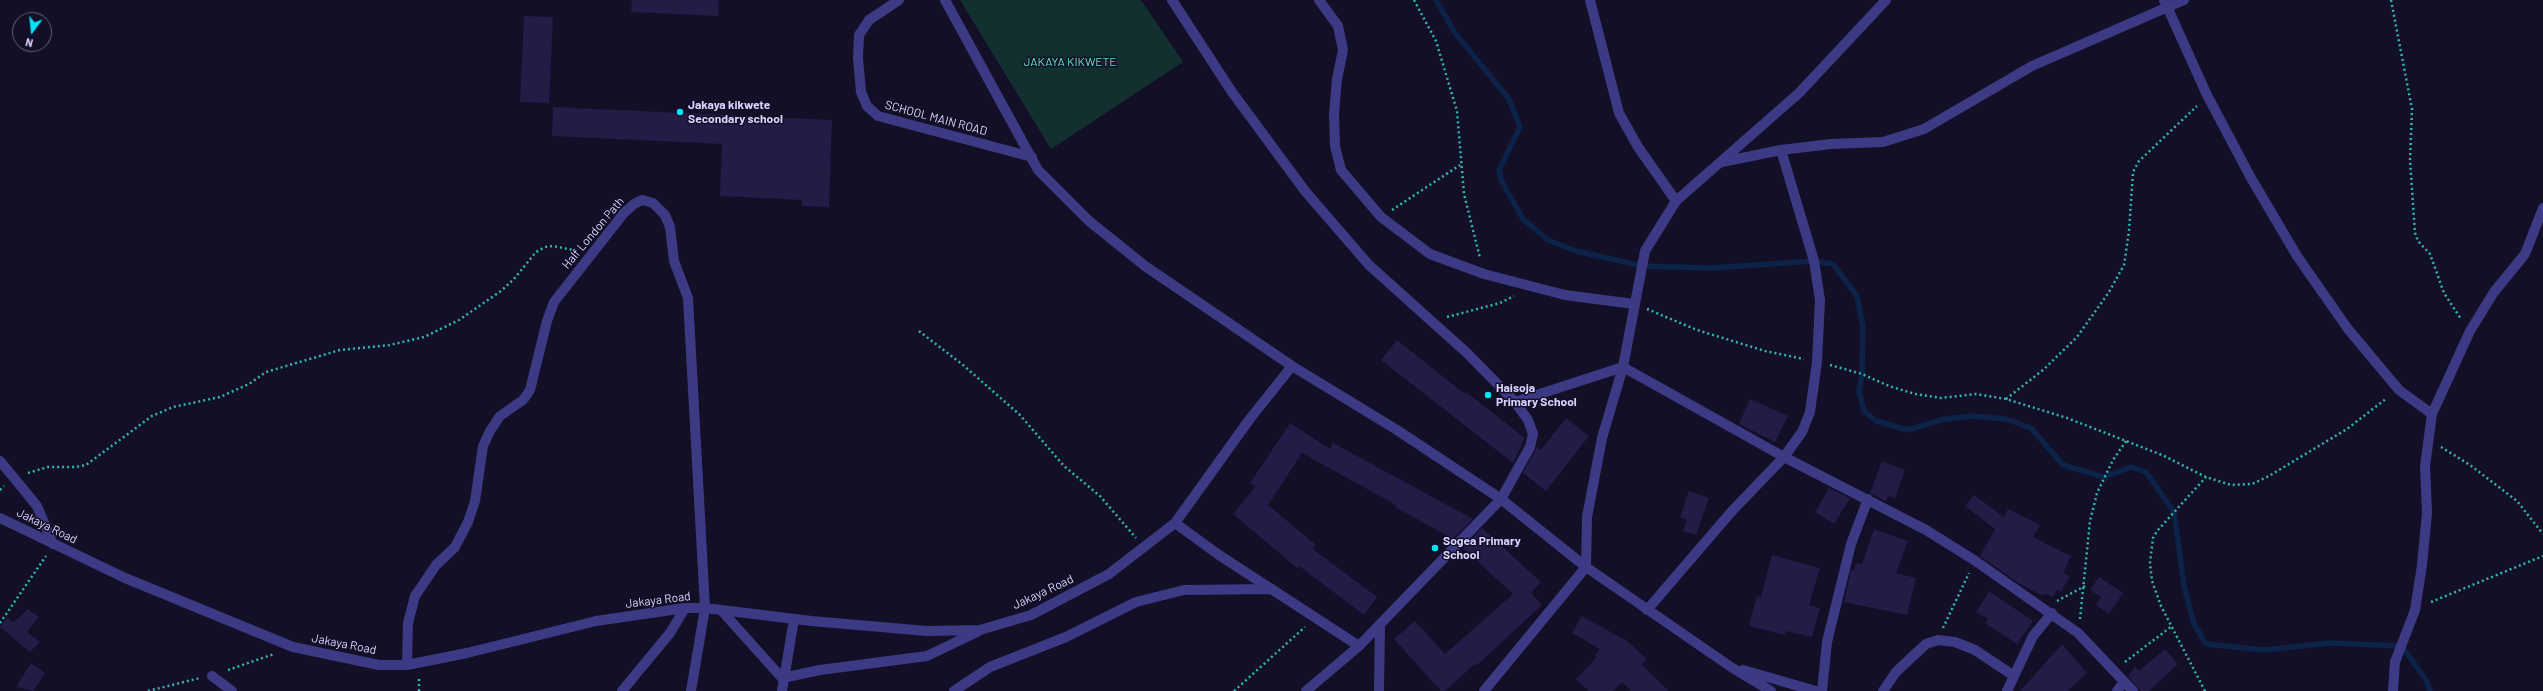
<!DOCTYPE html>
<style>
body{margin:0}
#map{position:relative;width:2543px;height:691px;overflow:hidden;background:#130f26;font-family:Barlow,sans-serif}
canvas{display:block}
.north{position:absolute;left:12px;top:12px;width:40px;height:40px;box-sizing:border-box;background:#130f26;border:1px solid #625e7d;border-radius:50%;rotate:195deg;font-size:11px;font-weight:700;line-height:16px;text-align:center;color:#d9d4ff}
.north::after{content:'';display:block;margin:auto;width:14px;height:18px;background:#00e5ff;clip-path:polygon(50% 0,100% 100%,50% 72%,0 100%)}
</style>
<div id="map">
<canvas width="2543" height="691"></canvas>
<div class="north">N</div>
</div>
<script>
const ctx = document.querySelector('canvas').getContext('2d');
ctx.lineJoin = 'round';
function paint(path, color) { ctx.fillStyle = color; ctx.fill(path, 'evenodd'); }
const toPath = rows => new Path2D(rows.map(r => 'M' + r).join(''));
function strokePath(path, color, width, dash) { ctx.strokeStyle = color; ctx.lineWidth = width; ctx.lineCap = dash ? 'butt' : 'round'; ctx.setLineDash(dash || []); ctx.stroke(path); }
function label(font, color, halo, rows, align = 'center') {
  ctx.font = font + ' Barlow,sans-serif'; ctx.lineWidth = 3; ctx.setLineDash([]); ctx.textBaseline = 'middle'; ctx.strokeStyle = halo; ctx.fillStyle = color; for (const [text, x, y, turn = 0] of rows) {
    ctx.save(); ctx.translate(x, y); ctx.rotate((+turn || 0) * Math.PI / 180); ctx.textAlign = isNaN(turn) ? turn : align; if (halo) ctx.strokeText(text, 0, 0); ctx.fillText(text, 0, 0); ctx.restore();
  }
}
paint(toPath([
 [960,0,1141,0,1183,62,1051,149]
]), '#12302f');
strokePath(toPath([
 [1436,0,1455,33,1509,99,1520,127,1499,170,1502,182,1523,219,1548,240,1576,251,1642,266,1711,268,1814,261,1833,264,1857,296,1863,327,1862,374,1859,391,1864,411,1876,421,1907,430,1945,419,1973,416,2006,419,2031,428,2063,465,2104,477,2131,467,2146,472,2174,512,2184,586,2194,624,2206,644,2264,650,2330,643,2402,646,2426,680,2430,691]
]), '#0c2248', 5.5);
paint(toPath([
 [632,0,719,0,718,16,631,12],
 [524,16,553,17,549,103,520,102],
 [553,107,832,120,829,207,802,206,802,200,720,196,722,144,552,136],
 [1397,340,1465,394,1466,392,1525,438,1513,463,1381,360],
 [1750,399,1788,416,1775,442,1739,424],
 [1566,418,1589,436,1546,491,1523,473,1537,447,1541,450],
 [1290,423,1330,449,1333,443,1473,519,1453,539,1395,507,1396,505,1302,453,1268,505,1316,545,1313,549,1377,597,1364,615,1299,566,1297,568,1233,514,1256,486,1250,483],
 [1882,461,1905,470,1895,498,1888,496,1886,501,1870,493],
 [1829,488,1850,498,1834,524,1815,512],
 [1689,491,1709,498,1696,535,1683,531,1687,520,1680,517],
 [1974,495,2004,517,2008,509,2040,525,2033,537,2071,556,2063,573,2070,576,2061,592,2057,590,2053,597,2044,593,2043,596,2020,584,1983,558,1980,556,1995,529,1965,506],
 [1482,528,1541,582,1531,593,1542,605,1477,665,1475,664,1445,691,1441,691,1394,639,1415,621,1445,654,1513,594,1463,548],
 [1874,529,1908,541,1896,573,1916,578,1907,615,1844,602,1851,570,1854,571,1856,563,1862,564],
 [1772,555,1820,568,1809,605,1820,608,1812,637,1786,631,1785,635,1749,626,1757,596,1761,597],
 [2099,577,2123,593,2109,614,2096,605,2101,597,2090,590],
 [1989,591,2033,621,2017,644,1985,623,1988,619,1976,612],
 [28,609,39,617,27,632,40,642,30,652,0,627,7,618,14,622],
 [1582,616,1627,641,1647,659,1642,665,1669,691,1631,691,1622,682,1613,691,1589,691,1576,679,1597,657,1595,655,1600,649,1572,633],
 [2062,644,2087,673,2068,691,2020,691],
 [2165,649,2178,664,2149,691,2141,691,2128,676,2135,667,2139,671],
 [31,663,45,673,33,691,16,687]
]), '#241b47');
strokePath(toPath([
 [1414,0,1436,41,1457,111,1464,194,1480,258],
 [2391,0,2412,109,2410,160,2415,233,2418,241,2430,254,2444,293,2461,319],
 [1392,210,1460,165],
 [1647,309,1697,330,1765,351,1804,359],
 [1447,317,1500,303,1514,296],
 [919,331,963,365,1020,415,1064,466,1100,496,1136,538],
 [1830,365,1862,374,1889,386,1915,394,1941,398,1976,394,2006,399,2067,418,2162,455,2206,477,2231,485,2252,484,2269,476,2347,429,2387,398],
 [2006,399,2043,370,2077,337,2109,292,2124,265,2129,231,2133,172,2139,161,2197,106],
 [2441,447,2470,465,2517,501,2543,534],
 [28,473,48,467,76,467,86,465,152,416,173,407,220,397,249,384,266,372,340,350,390,345,424,337,459,320,501,291,514,279,536,252,545,247,553,246,578,251],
 [0,490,4,486],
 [2057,601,2085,586],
 [2431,602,2543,556],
 [2080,619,2090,521,2097,493,2113,460,2126,441],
 [0,623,46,556],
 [1943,628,1969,573],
 [2125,662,2172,626],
 [228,670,274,654],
 [148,691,200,678],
 [419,691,419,676],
 [1234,691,1305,627],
 [2205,691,2161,606,2152,581,2150,563,2153,538,2157,531,2206,477]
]), '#2fb8b0', 2.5, [2, 3]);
strokePath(toPath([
 [899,0,869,20,859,35,858,58,861,92,867,106,878,116,1032,157],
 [945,0,1038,170,1089,221,1145,266,1292,366,1397,430,1501,499,1586,567,1731,667,1771,691],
 [1172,0,1232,92,1305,191,1369,265,1467,353,1515,402,1528,420,1533,434,1530,447,1501,499,1359,646,1306,691],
 [1319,0,1338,26,1343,50,1337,79,1334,114,1335,146,1341,170,1381,217,1430,254,1484,274,1565,295,1634,304],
 [1590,0,1619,113,1638,147,1676,201],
 [2164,0,2207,95,2251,178,2297,256,2348,329,2399,390,2432,414],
 [1722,162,1781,150,1831,144,1883,142,1924,129,2032,66,2184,0],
 [1515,402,1623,367,1784,457,1926,530,1974,560,2078,633,2133,691],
 [0,461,37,506,53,544],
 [0,518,125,578,293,647,379,665,407,665,467,653,596,621,685,608,705,608,811,621,927,631,980,630,1031,615,1109,574,1175,523,1249,420,1292,366],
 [1175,523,1219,555,1359,646],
 [721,610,782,678,820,670,927,656,977,632],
 [1647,610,1732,511,1784,457,1802,432,1810,412,1817,362,1820,300,1814,261,1781,150],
 [407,665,408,623,415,596,436,565,455,547,468,522,475,501,483,446,490,431,500,416,523,400,530,390,547,321,554,302,624,213,634,204,642,200,653,203,665,215,670,227,674,261,688,298,705,608,691,691],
 [1743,670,1816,691],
 [212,676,232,691],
 [622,691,670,633,685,608],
 [782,691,794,619],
 [954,691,990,667,1066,637,1136,602,1184,590,1272,589],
 [1379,691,1380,624],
 [1484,691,1586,567,1587,517,1602,438,1623,367,1645,251,1676,201,1799,93,1886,0],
 [1822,691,1827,642,1851,544,1868,499],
 [1883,691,1896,672,1913,656,1926,644,1938,640,1955,642,1975,650,2014,676],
 [2007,691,2033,636,2052,613],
 [2117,691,2124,682],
 [2393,691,2395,662,2415,610,2422,565,2427,513,2425,466,2432,414,2470,331,2494,292,2525,254,2543,208]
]), '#3d3a85', 10);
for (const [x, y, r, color] of [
 [680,112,4,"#00e5ff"],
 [1488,395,4,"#00e5ff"],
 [1435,548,4,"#00e5ff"]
]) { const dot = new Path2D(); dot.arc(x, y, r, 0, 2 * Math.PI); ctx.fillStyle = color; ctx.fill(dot); strokePath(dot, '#130f26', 1.5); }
label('12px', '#5fe0c0', '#130f26', [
 ["JAKAYA KIKWETE",1070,62]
]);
label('bold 12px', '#d9d4ff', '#130f26', [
 ["Jakaya kikwete",688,105],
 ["Secondary school",688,119],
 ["Haisoja",1496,388],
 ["Primary School",1496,402],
 ["Sogea Primary",1443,541],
 ["School",1443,555]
], 'left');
label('12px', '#d9d4ff', '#130f26', [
 ["SCHOOL MAIN ROAD",936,118,15],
 ["Half London Path",593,233,-50],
 ["Jakaya Road",47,526,26],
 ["Jakaya Road",1043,592,-25],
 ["Jakaya Road",658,600,-7],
 ["Jakaya Road",344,644,11]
]);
</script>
